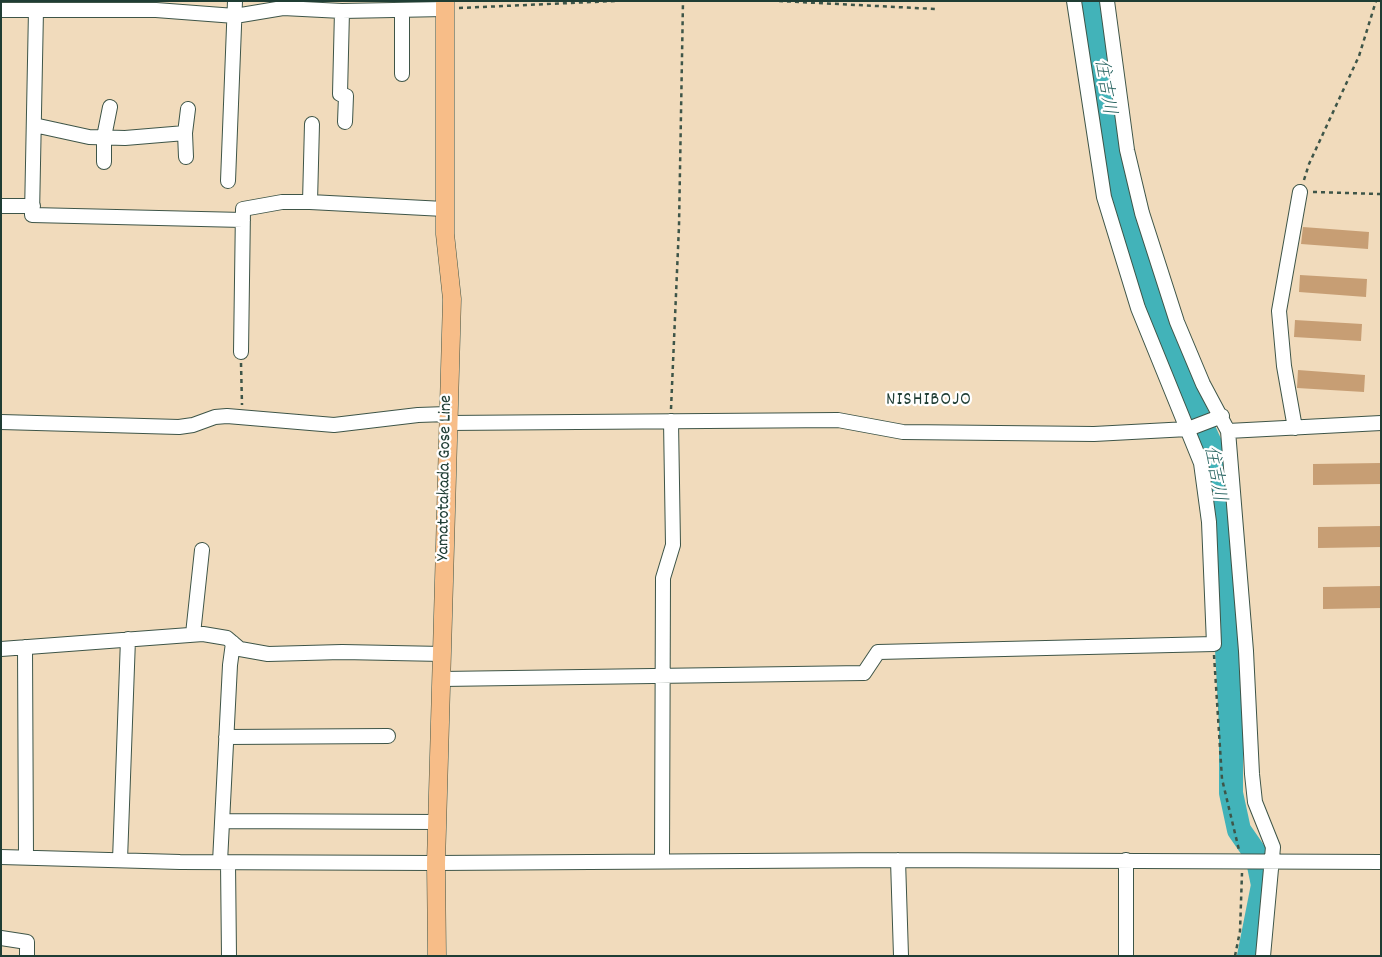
<!DOCTYPE html>
<meta charset="utf-8">
<style>
body{margin:0}
#map{position:relative;width:1382px;height:957px;overflow:hidden;background:#f1dbbc;font-family:Dekko,sans-serif}
canvas{display:block}
.frame{position:absolute;inset:0;border:2px solid #1f3d34;pointer-events:none}
</style>
<div id="map">
<canvas width="1382" height="957"></canvas>
<div class="frame"></div>
</div>
<script>
const ctx = document.querySelector('canvas').getContext('2d');
ctx.lineJoin = 'round';
const toPath = rows => new Path2D(rows.map(r => 'M' + r).join(''));
function strokePath(path, color, width, dash) { ctx.strokeStyle = color; ctx.lineWidth = width; ctx.lineCap = dash ? 'butt' : 'round'; ctx.setLineDash(dash || []); ctx.stroke(path); }
function paint(path, color) { ctx.fillStyle = color; ctx.fill(path, 'evenodd'); }
function label(font, color, halo, rows, align = 'center') {
  ctx.font = font + ' Dekko,"Klee One",sans-serif'; ctx.lineWidth = 4.5; ctx.setLineDash([]); ctx.textBaseline = 'middle'; ctx.strokeStyle = halo; ctx.fillStyle = color; for (const [text, x, y, turn = 0] of rows) {
    ctx.save(); ctx.translate(x, y); ctx.rotate((+turn || 0) * Math.PI / 180); ctx.textAlign = isNaN(turn) ? turn : align; if (halo) ctx.strokeText(text, 0, 0); ctx.fillText(text, 0, 0); ctx.restore();
  }
}
strokePath(toPath([
 [1090,1,1115,174,1123,209,1165,344,1212,448,1220,514,1231,727,1231,793,1239,830,1257,856,1263,885,1249,956]
]), '#42b3b9', 24);
paint(toPath([
 [1303,227,1369,232,1368,249,1301,244],
 [1300,275,1367,279,1366,297,1299,292],
 [1295,320,1362,324,1361,341,1294,337],
 [1298,370,1365,375,1364,392,1297,388],
 [1381,463,1381,484,1313,485,1313,464],
 [1381,526,1381,547,1318,548,1318,527],
 [1381,586,1381,608,1323,609,1323,587]
]), '#c79e74');
const minor = toPath([
 [1107,1,1127,150,1142,213,1177,322,1203,384,1228,431,1246,651,1252,774,1255,802,1273,847,1263,956],
 [1,10,156,10,235,16,283,8,342,11,445,9],
 [36,10,32,215,243,220],
 [342,11,340,94,346,96,345,122],
 [402,74,402,10],
 [34,125,89,137,125,138,185,133],
 [186,157,185,133,188,109],
 [104,162,104,137,110,107],
 [228,181,235,1],
 [310,202,312,124],
 [1,206,33,206],
 [241,352,243,209,282,202,310,202,444,209],
 [1,422,179,427,193,425,215,417,227,416,334,425,418,415,447,414],
 [447,423,838,420,903,432,1094,434,1188,429,1222,416],
 [1295,428,1284,366,1279,311,1300,192],
 [1228,431,1381,423],
 [193,634,202,550],
 [25,647,26,856],
 [1,649,203,634,227,638,240,649,268,654,342,652,443,654],
 [442,679,864,673,878,652,1214,644,1209,522,1201,463,1138,308,1104,197,1074,1],
 [226,737,388,736],
 [222,821,437,822],
 [1,857,180,862,436,863,898,860,1381,862],
 [120,860,128,639],
 [662,860,663,578,673,545,671,421],
 [898,860,901,956],
 [1126,860,1126,956],
 [220,862,230,665,233,643],
 [228,863,229,956],
 [1,938,27,942,27,956]
]);
const major = toPath([
 [437,956,436,863,452,299,445,234,445,1]
]);
strokePath(minor, '#3e5548', 16);
strokePath(major, '#3e5548', 19);
strokePath(toPath([
 [779,1,935,9],
 [459,8,615,1],
 [1304,180,1309,164,1359,56,1376,1],
 [1313,192,1381,194],
 [241,363,242,405],
 [671,409,679,226,683,1],
 [1214,655,1222,779,1239,850],
 [1235,956,1240,931,1242,873]
]), '#3e5548', 2.5, [4, 4]);
strokePath(minor, '#fff', 14);
strokePath(major, '#f7bd88', 18);
label('18px', '#1f3d34', '#fff', [
 ["Yamatotakada Gose Line",446,478,-89]
]);
label('italic 19px', '#2b6663', '#fff', [
 ["住吉川",1103,87,81],
 ["住吉川",1213,474,80]
]);
ctx.letterSpacing = '1px';
label('19px', '#1f3d34', '#fff', [
 ["NISHIBOJO",929,401]
]);
ctx.letterSpacing = '0px';
</script>
